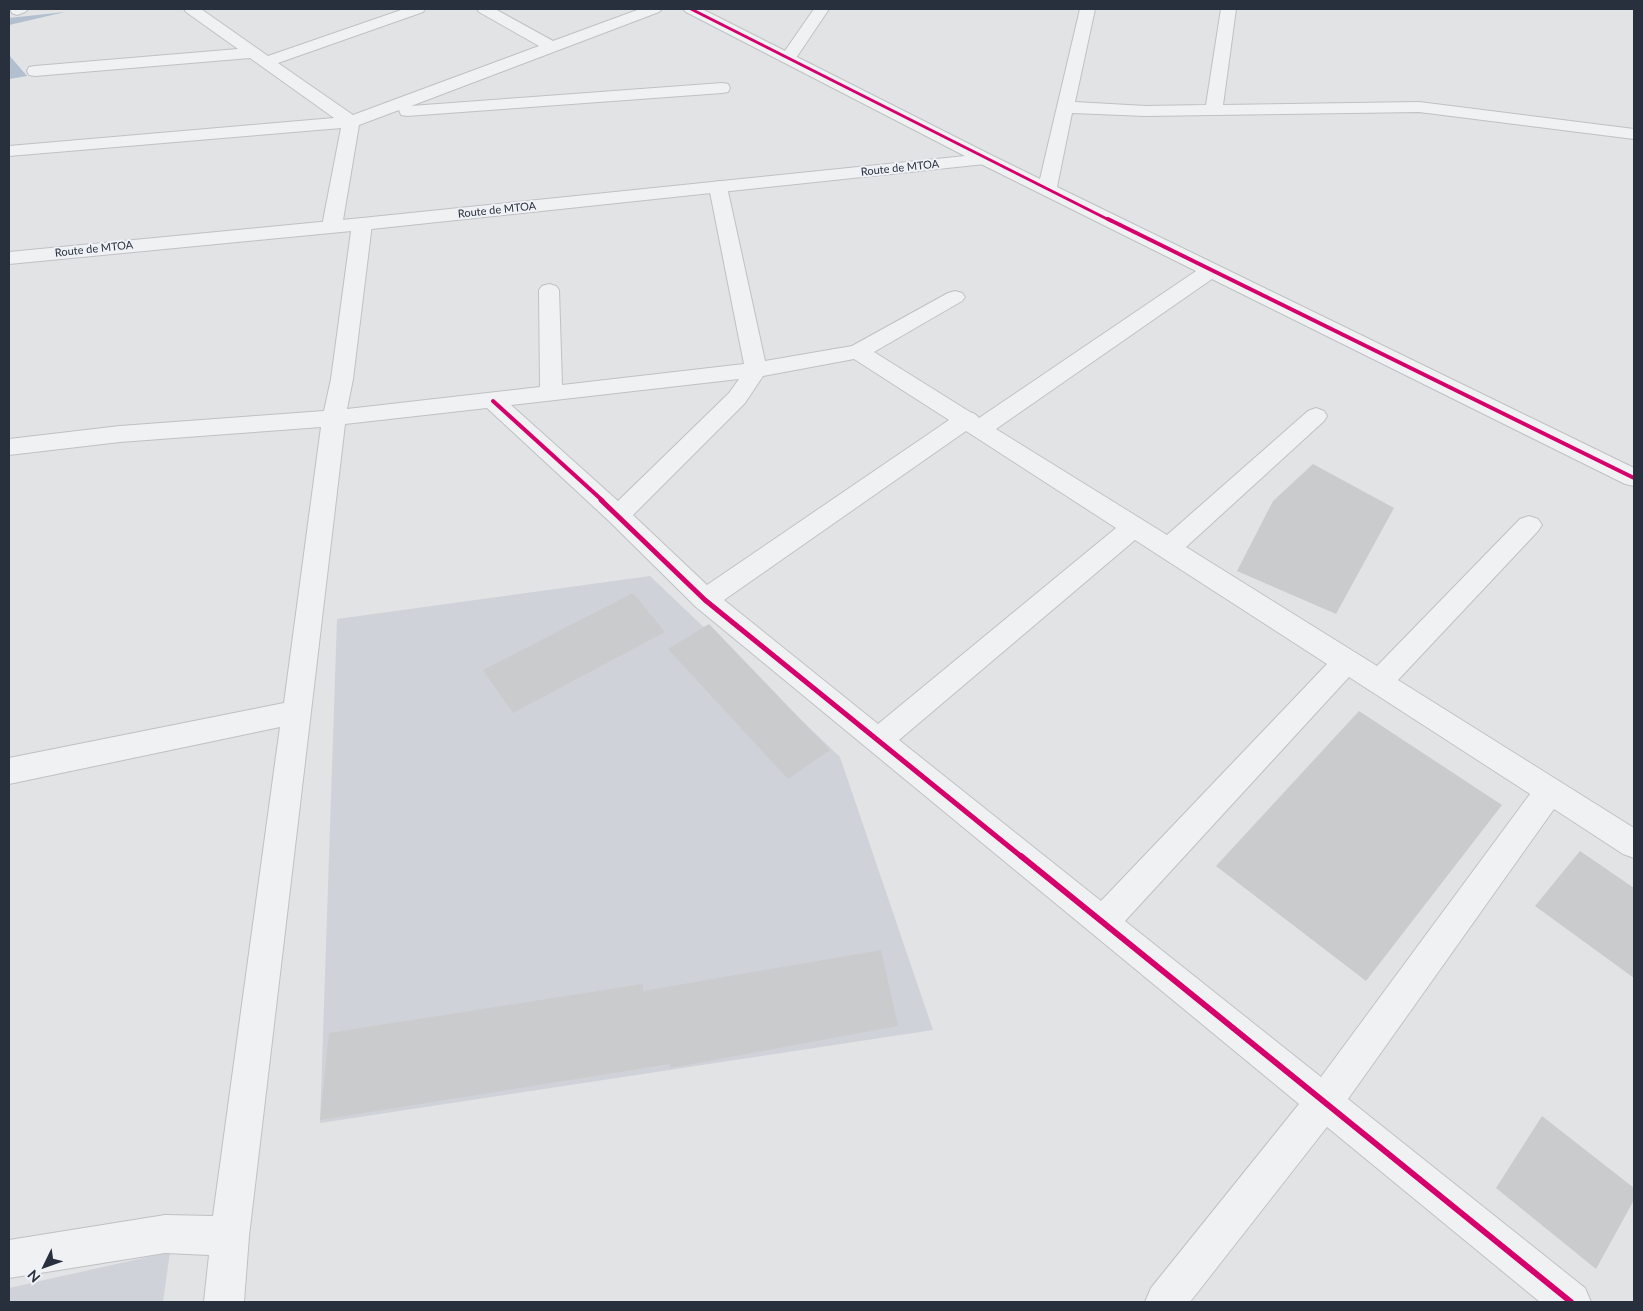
<!DOCTYPE html>
<style>
body{margin:0}
#map{position:relative;width:1643px;height:1311px;overflow:hidden;background:#e1e3e5;font-family:Lato,sans-serif}
canvas{display:block}
.frame{position:absolute;inset:0;border:10px solid #29303d;pointer-events:none}
.north{position:absolute;left:20px;top:1241px;width:50px;height:50px;-webkit-text-stroke:4px #eef1f5;paint-order:stroke;rotate:228deg;font-size:14px;font-weight:700;line-height:20px;text-align:center;color:#29303d}
.north::after{content:'';display:block;margin:auto;width:18px;height:22px;background:#29303d;clip-path:polygon(50% 0,100% 100%,50% 72%,0 100%)}
</style>
<div id="map">
<canvas width="1643" height="1311"></canvas>
<div class="frame"></div>
<div class="north">N</div>
</div>
<script>
const ctx = document.querySelector('canvas').getContext('2d');
ctx.lineJoin = 'round';
function paint(path, color) { ctx.fillStyle = color; ctx.fill(path, 'evenodd'); }
const toPath = rows => new Path2D(rows.map(r => 'M' + r).join(''));
function strokePath(path, color, width, dash) { ctx.strokeStyle = color; ctx.lineWidth = width; ctx.lineCap = dash ? 'butt' : 'round'; ctx.setLineDash(dash || []); ctx.stroke(path); }
function label(font, color, halo, rows, align = 'center') {
  ctx.font = font + ' Lato,sans-serif'; ctx.lineWidth = 4; ctx.setLineDash([]); ctx.textBaseline = 'middle'; ctx.strokeStyle = halo; ctx.fillStyle = color; for (const [text, x, y, turn = 0] of rows) {
    ctx.save(); ctx.translate(x, y); ctx.rotate((+turn || 0) * Math.PI / 180); ctx.textAlign = isNaN(turn) ? turn : align; if (halo) ctx.strokeText(text, 0, 0); ctx.fillText(text, 0, 0); ctx.restore();
  }
}
paint(toPath([
 [650,576,840,757,933,1030,320,1123,337,619],
 [170,1252,163,1302,9,1302,9,1288]
]), '#cfd2d8');
paint(toPath([
 [65,12,9,25,9,18],
 [9,55,27,76,9,79]
]), '#b1bfce');
paint(toPath([
 [1313,464,1394,508,1336,614,1237,571,1273,501],
 [633,593,665,632,513,713,483,670],
 [709,624,830,750,788,779,668,649],
 [1359,711,1502,805,1366,981,1216,866],
 [1580,851,1634,888,1634,978,1535,906],
 [881,950,898,1026,670,1068,670,1064,320,1120,329,1033,643,984,643,991],
 [1542,1116,1634,1188,1634,1200,1596,1269,1496,1188]
]), '#c9cbcd');
const minor = toPath([
 [10,9,28,9,25,12,17,15,12,13,10,9],
 [184,9,201,9,268,56,404,9,425,9,423,12,278,63,353,115,539,46,479,12,477,9,495,9,553,41,640,9,662,9,659,12,411,106,722,83,728,84,730,88,728,92,722,93,407,116,401,115,399,110,359,125,342,226,339,230,332,232,325,230,322,226,341,128,9,156,9,146,334,118,250,58,35,76,29,75,27,71,29,67,35,66,238,49,186,12,184,9],
 [814,9,829,9,794,61,782,61,780,58,814,9],
 [1080,9,1095,9,1075,102,1146,106,1206,105,1221,9,1236,9,1223,105,1419,102,1634,129,1634,139,1419,112,1146,116,1072,113,1057,187,1634,468,1634,486,1625,484,1212,279,996,429,1167,535,1308,411,1316,408,1324,411,1327,416,1324,421,1186,547,1377,666,1520,519,1529,516,1538,519,1542,525,1538,531,1398,680,1634,828,1634,858,1623,854,1554,809,1348,1099,1585,1288,1591,1302,1540,1302,1327,1127,1190,1302,1145,1302,1151,1288,1299,1104,696,607,609,521,487,408,345,424,249,1236,244,1302,204,1302,209,1255,165,1253,9,1278,9,1240,165,1215,213,1216,280,727,9,784,9,758,284,703,321,427,120,442,9,455,9,439,120,426,324,411,331,379,352,224,355,220,362,218,369,220,372,224,353,379,347,409,540,387,539,290,542,286,549,284,556,286,559,290,562,385,744,364,709,187,711,183,718,181,725,183,727,187,765,361,852,346,948,293,955,291,962,293,965,297,962,301,874,352,970,412,975,414,979,418,1196,271,979,163,976,159,979,155,985,154,991,155,1040,179,1080,9],
 [854,359,949,420,707,585,633,515,745,403,763,376,854,359],
 [739,379,729,393,618,501,511,405,739,379],
 [966,431,1116,528,878,724,724,600,966,431],
 [1135,540,1327,664,1101,901,899,740,1135,540],
 [1349,677,1530,794,1321,1077,1125,921,1349,677]
]);
const tertiary = toPath([
 [683,9,702,9,991,155,994,159,991,163,985,164,362,230,9,264,9,252,362,218,965,156,686,12,683,9]
]);
strokePath(minor, '#bfc1c3', 2);
strokePath(tertiary, '#bfc1c3', 2);
paint(minor, '#f0f1f2');
paint(tertiary, '#f0f1f2');
strokePath(toPath([
 [691,9,1111,221]
]), '#d6006c', 3);
strokePath(toPath([
 [1108,219,1634,478],
 [493,401,603,501]
]), '#d6006c', 4);
strokePath(toPath([
 [601,500,705,600,1023,858]
]), '#d6006c', 5);
strokePath(toPath([
 [1021,856,1571,1302]
]), '#d6006c', 6);
label('11px', '#29303d', '#eef1f5', [
 ["Route de MTOA",900,168,-6],
 ["Route de MTOA",497,210,-6],
 ["Route de MTOA",94,249,-6]
]);
</script>
